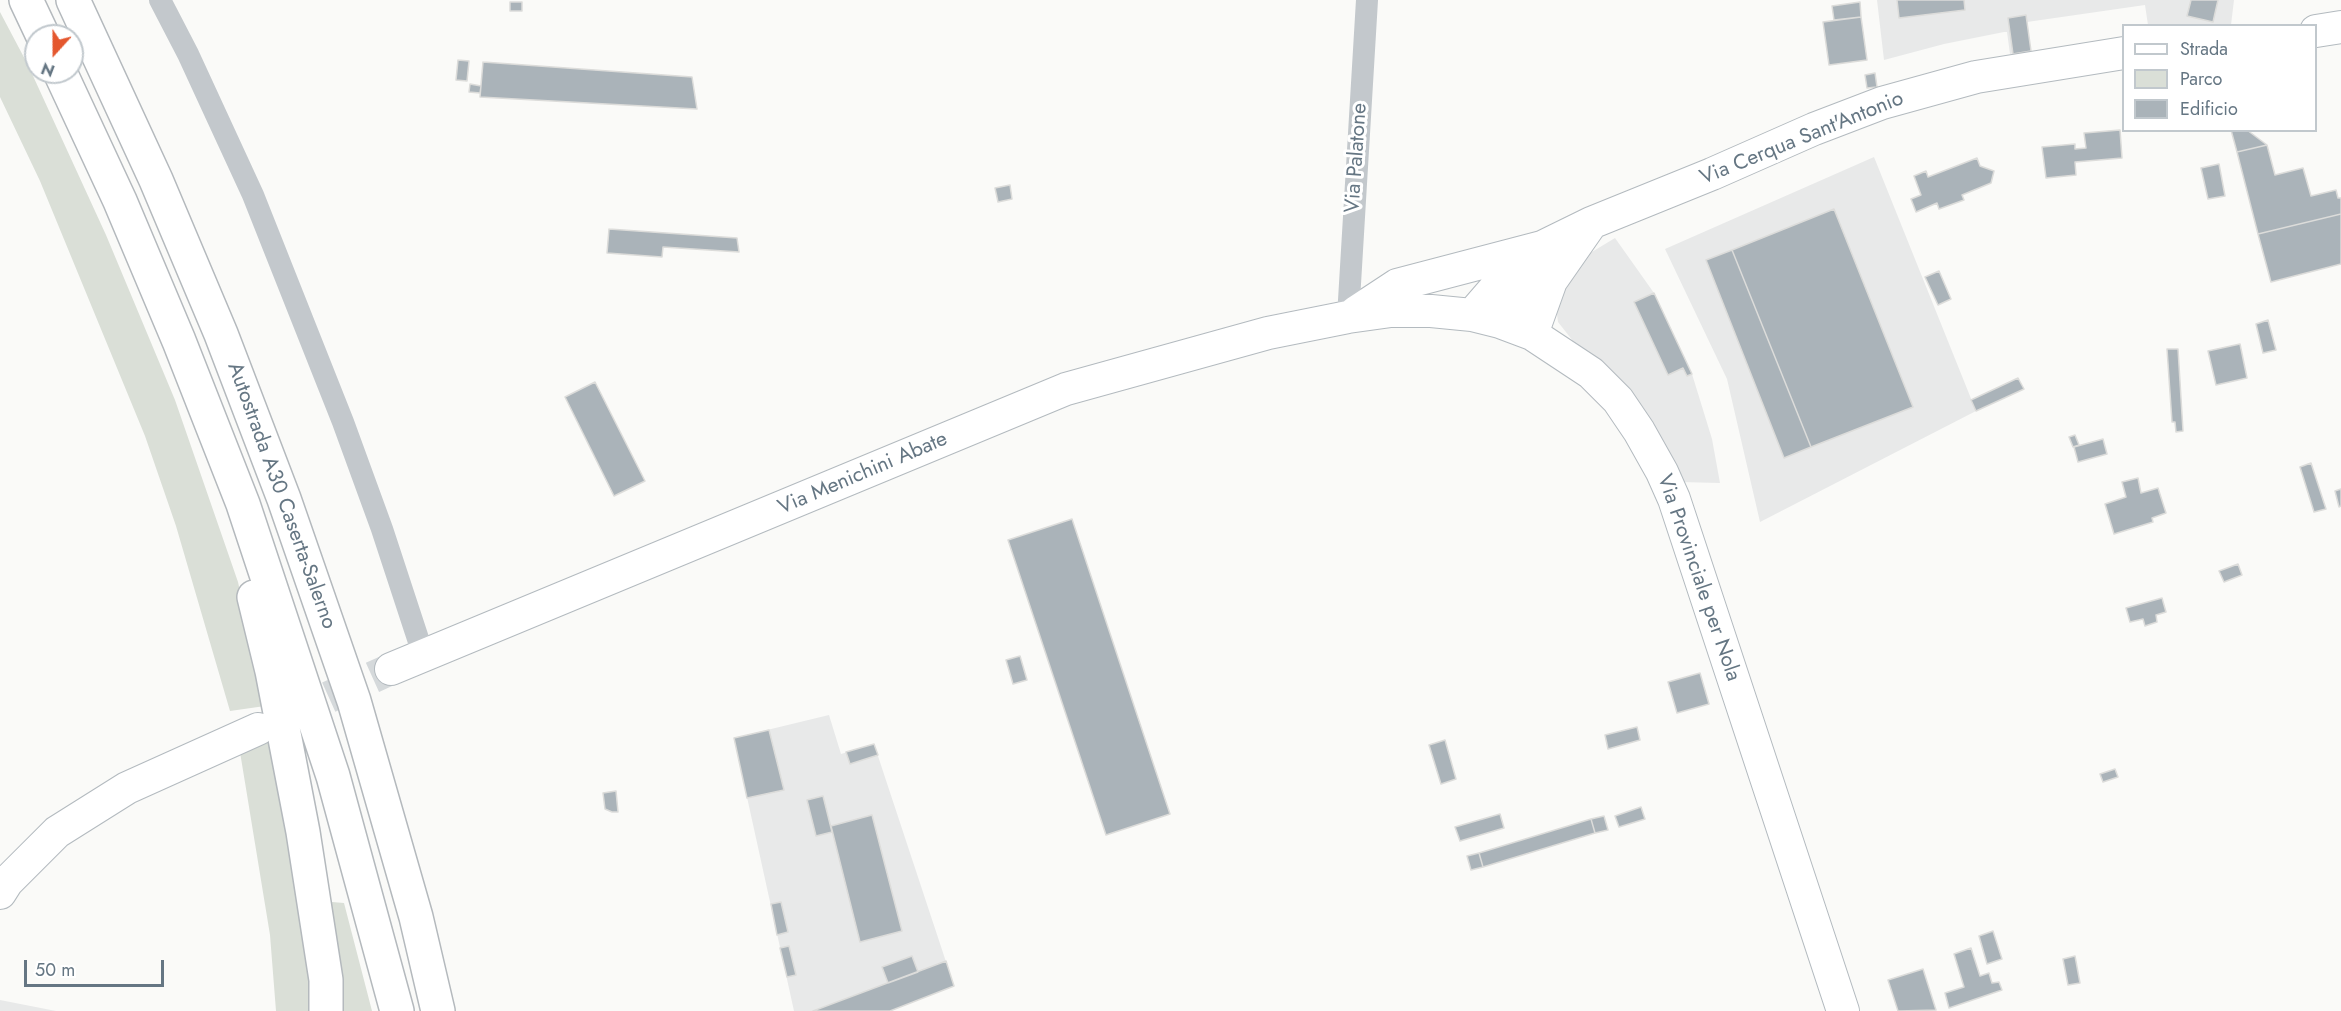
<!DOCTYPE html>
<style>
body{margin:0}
#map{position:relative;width:2341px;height:1011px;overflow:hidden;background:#fafaf8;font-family:Jost,sans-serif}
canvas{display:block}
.legend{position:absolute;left:2122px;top:24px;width:195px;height:108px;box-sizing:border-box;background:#fff;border:2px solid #c1c8cd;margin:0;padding:8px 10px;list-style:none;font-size:18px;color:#657683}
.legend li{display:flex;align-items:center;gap:12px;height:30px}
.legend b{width:30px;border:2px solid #c1c8cd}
.north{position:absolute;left:24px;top:24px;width:60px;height:60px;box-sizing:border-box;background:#fff;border:2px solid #c1c8cd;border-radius:50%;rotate:201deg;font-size:16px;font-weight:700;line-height:24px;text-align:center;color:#657683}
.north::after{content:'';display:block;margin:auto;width:21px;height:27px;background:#e4572e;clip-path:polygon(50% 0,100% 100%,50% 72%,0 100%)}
.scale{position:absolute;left:24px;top:960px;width:140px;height:27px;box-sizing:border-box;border:3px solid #657683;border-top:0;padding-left:8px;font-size:18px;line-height:21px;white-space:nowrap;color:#657683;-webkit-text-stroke:4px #fff;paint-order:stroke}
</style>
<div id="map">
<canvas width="2341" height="1011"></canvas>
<ul class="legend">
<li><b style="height:8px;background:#fff"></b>Strada</li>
<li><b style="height:16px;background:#dadfd7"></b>Parco</li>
<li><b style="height:16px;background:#aab3b9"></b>Edificio</li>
</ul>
<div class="north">N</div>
<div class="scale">50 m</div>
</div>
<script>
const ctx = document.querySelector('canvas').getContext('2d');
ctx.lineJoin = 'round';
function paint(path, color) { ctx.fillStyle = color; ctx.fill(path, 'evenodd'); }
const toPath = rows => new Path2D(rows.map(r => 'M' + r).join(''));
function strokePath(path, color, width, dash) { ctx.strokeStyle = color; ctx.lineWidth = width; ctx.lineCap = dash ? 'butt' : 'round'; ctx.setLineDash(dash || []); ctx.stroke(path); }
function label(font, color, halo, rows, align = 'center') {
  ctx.font = font + ' Jost,sans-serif'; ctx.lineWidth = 6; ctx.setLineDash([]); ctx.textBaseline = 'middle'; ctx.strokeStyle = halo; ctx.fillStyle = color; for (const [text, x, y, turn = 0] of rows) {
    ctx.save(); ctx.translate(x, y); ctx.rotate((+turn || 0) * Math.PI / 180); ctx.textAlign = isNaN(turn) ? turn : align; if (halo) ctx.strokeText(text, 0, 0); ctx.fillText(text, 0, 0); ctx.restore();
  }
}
paint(toPath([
 [1877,0,2234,0,2231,25,2148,25,2145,5,2027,22,2031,51,2010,54,2007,32,2004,32,1944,44,1884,60],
 [1874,157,1976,411,1760,522,1727,379,1665,249],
 [1615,238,1654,293,1692,374,1712,439,1720,483,1680,482,1643,407,1609,369,1573,341,1558,322,1555,299,1577,261],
 [829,715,841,754,874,744,954,986,890,1011,794,1011,734,738],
 [0,1000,56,1011,0,1011]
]), '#e8e9e9');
paint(toPath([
 [0,12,28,65,106,235,175,400,238,582,265,706,230,711,176,526,145,436,40,181,0,97],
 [273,739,315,1011,276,1011,270,935,240,752],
 [332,902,344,903,372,1011,332,1011,325,908]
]), '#dadfd7');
const building = toPath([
 [1897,0,1964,0,1965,10,1899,18,1897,0],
 [2191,0,2218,0,2213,22,2187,16,2191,0],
 [510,2,522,2,522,11,510,11,510,2],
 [1860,2,1861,17,1834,20,1832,6,1860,2],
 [2026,15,2031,51,2013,54,2008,18,2026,15],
 [1861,17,1867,60,1829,65,1823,22,1861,17],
 [458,60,469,61,467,81,456,80,458,60],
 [483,62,692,77,697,109,480,97,483,62],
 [1875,73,1877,87,1867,88,1865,75,1875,73],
 [470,84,481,86,480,93,469,92,470,84],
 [2120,130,2122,158,2075,162,2076,175,2046,178,2042,147,2075,144,2075,149,2086,148,2084,133,2120,130],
 [2231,130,2247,130,2267,145,2237,152,2231,130],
 [2267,145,2275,175,2303,168,2311,196,2336,190,2338,198,2341,198,2341,214,2258,234,2237,152,2267,145],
 [1977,158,1980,166,1994,171,1991,183,1962,195,1964,200,1939,209,1937,203,1916,212,1911,199,1921,195,1914,176,1926,171,1928,177,1977,158],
 [2219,164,2225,196,2208,199,2201,168,2219,164],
 [1010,185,1012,199,998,202,995,188,1010,185],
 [1834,209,1913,407,1811,447,1732,250,1834,209],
 [2341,214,2341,264,2271,282,2258,234,2341,214],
 [609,229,737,238,739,252,663,247,662,257,607,253,609,229],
 [1732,250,1811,447,1784,458,1706,260,1732,250],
 [1939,271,1951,299,1938,305,1925,277,1939,271],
 [1654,293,1692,374,1687,376,1683,368,1668,375,1634,302,1654,293],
 [2268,320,2276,350,2263,353,2256,324,2268,320],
 [2240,344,2247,378,2216,385,2208,351,2240,344],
 [2167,349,2178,349,2183,431,2176,432,2175,422,2172,422,2167,349],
 [2018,378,2024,389,1976,411,1971,400,2018,378],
 [595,382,645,481,614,496,565,397,595,382],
 [2075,435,2079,445,2073,447,2069,437,2075,435],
 [2103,439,2107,454,2078,462,2074,447,2103,439],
 [2311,463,2326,509,2314,512,2300,467,2311,463],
 [2138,478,2141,493,2158,488,2166,513,2152,518,2153,522,2114,534,2105,504,2126,497,2122,482,2138,478],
 [2341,489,2341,506,2339,507,2335,491,2341,489],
 [1072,519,1170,814,1106,835,1008,540,1072,519],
 [2238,564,2242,575,2224,582,2219,571,2238,564],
 [2162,598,2166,612,2156,615,2157,622,2145,626,2143,619,2130,622,2126,608,2162,598],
 [1020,656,1027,680,1013,684,1006,660,1020,656],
 [1700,673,1709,704,1677,713,1668,682,1700,673],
 [1637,727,1640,740,1608,749,1605,735,1637,727],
 [769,730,784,790,747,798,734,738,769,730],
 [1445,740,1456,779,1441,784,1429,745,1445,740],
 [874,744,878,755,850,764,846,752,874,744],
 [2115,769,2118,777,2103,782,2100,774,2115,769],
 [616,791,618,812,612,812,605,809,603,793,616,791],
 [823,796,832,832,816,836,807,800,823,796],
 [1641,807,1645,819,1619,827,1615,816,1641,807],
 [1500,814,1504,828,1460,841,1455,827,1500,814],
 [872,815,902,931,860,942,831,826,872,815],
 [1604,816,1608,830,1595,833,1591,819,1604,816],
 [1591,819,1595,833,1483,867,1479,853,1591,819],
 [1479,853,1483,867,1471,870,1467,856,1479,853],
 [781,902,788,932,777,935,771,904,781,902],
 [1993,931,2002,959,1987,964,1979,936,1993,931],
 [789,946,796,975,787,977,780,948,789,946],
 [1971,948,1980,976,1989,973,1992,983,1999,982,2002,990,1949,1008,1945,993,1964,987,1954,954,1971,948],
 [912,956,918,972,888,983,882,967,912,956],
 [2075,956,2080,983,2068,985,2063,959,2075,956],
 [946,961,954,986,890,1011,813,1011,946,961],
 [1923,969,1936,1010,1898,1011,1888,980,1923,969]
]);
paint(building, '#aab3b9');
strokePath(building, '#dcdcda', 1.5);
strokePath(toPath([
 [285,717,391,669]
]), '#d5d9db', 32, [32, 16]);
const secondary = toPath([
 [2316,31,2341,27],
 [1356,312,1397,285,1542,247,1591,223,1712,174,1814,129,1882,103,1976,77,2124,53],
 [1472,315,1511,270,1534,253],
 [1500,322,1510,305,1539,276,1557,262],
 [1532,334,1551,281,1590,225],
 [391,669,1066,389,1268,333,1348,317,1391,311,1431,311,1472,315,1500,322,1532,334,1591,373,1618,400,1639,431,1662,472,1674,499,1843,1011],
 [0,893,7,882,57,832,127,788,258,729]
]);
const highway = toPath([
 [26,0,43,36],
 [73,0,156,180,221,334,284,499,354,701,416,917,438,1011],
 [60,72,120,201,179,341,243,504,333,776,397,1011],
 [254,597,272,671,303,832,326,980,326,1011]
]);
strokePath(secondary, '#b3babf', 34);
strokePath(highway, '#b4b9bd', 36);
strokePath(toPath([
 [160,0,188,54,253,195,343,422,382,529,423,654],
 [1348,317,1367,0]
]), '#c3c8cc', 22);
strokePath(secondary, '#fff', 32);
strokePath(highway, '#fff', 33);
label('21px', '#657683', '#fff', [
 ["Via Cerqua Sant'Antonio",1802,139,-22],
 ["Via Palatone",1357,158,-86],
 ["Via Menichini Abate",863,474,-23],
 ["Autostrada A30 Caserta-Salerno",281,496,70],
 ["Via Provinciale per Nola",1698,578,71]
]);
</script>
